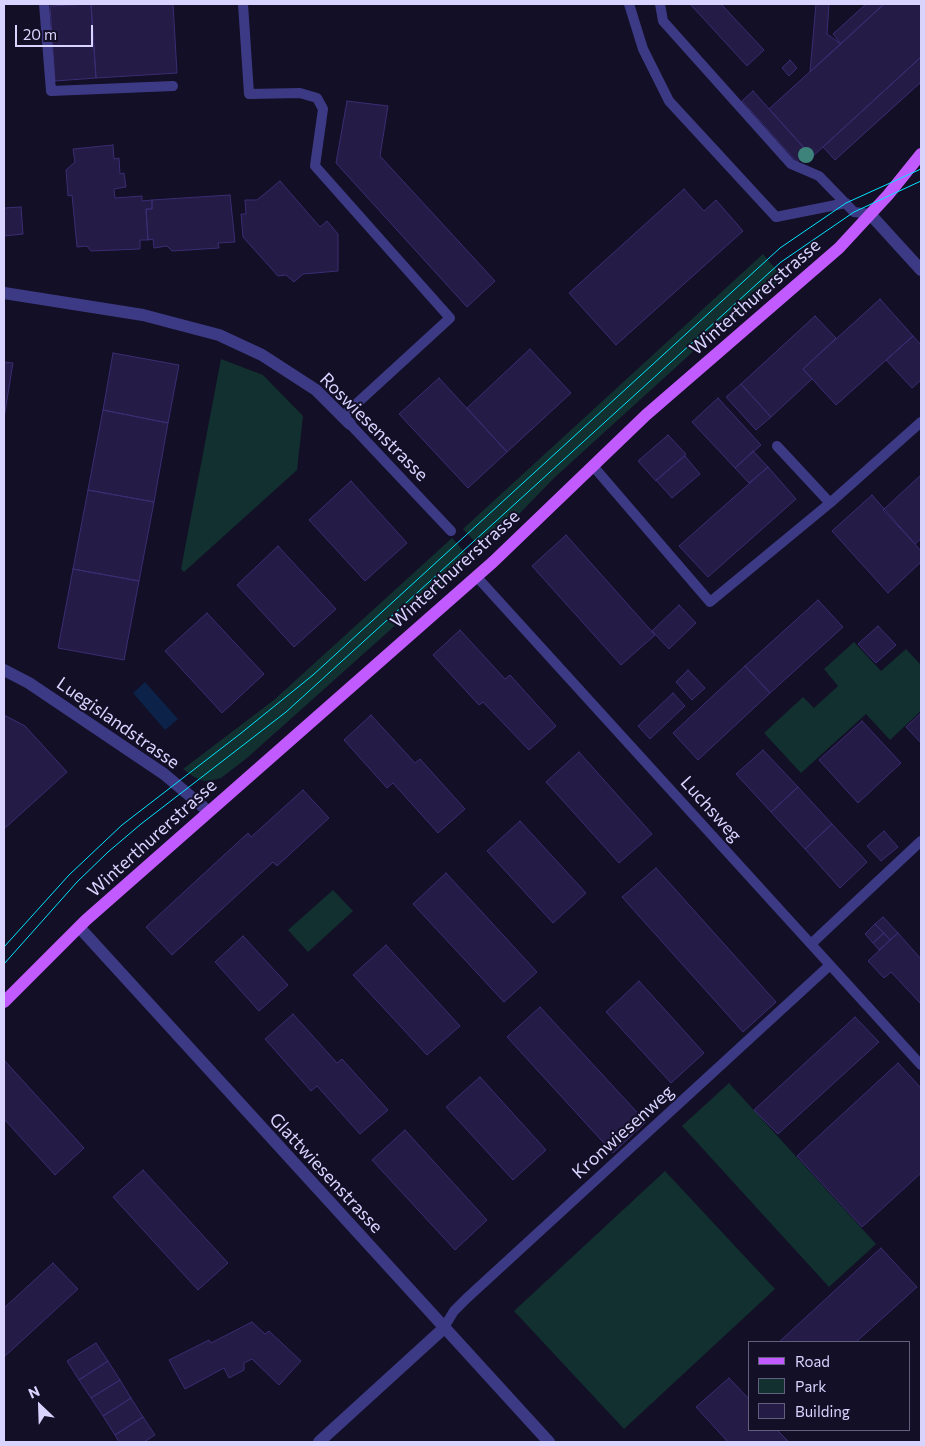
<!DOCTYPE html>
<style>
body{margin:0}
#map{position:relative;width:925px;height:1446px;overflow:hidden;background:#130f26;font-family:Commissioner,sans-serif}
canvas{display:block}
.frame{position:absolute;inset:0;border:5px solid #d9d4ff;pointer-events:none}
.legend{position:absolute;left:748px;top:1341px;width:162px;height:90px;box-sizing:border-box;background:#130f26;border:1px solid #625e7d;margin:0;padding:6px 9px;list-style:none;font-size:15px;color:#d9d4ff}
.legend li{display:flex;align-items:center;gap:10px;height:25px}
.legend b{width:25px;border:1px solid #625e7d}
.north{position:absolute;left:15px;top:1381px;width:50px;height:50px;-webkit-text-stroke:4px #130f26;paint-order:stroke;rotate:336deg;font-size:14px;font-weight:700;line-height:20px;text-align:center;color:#d9d4ff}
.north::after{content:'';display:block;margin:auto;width:18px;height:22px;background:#d9d4ff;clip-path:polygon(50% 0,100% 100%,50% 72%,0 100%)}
.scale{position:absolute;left:15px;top:25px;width:78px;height:22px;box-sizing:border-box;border:2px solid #d9d4ff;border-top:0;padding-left:6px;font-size:15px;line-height:18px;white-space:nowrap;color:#d9d4ff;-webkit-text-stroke:4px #130f26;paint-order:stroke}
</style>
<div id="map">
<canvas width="925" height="1446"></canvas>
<div class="frame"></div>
<ul class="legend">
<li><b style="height:6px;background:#c25bff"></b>Road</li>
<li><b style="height:14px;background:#12302f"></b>Park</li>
<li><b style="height:14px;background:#241b47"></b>Building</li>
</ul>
<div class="north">N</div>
<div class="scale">20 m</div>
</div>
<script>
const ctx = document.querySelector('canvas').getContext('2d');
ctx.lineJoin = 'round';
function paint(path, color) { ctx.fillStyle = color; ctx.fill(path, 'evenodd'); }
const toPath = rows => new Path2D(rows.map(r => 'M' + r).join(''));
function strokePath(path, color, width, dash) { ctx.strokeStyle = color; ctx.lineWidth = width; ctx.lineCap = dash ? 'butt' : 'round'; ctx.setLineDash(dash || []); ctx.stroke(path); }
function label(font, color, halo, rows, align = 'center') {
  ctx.font = font + ' Commissioner,sans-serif'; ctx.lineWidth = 4; ctx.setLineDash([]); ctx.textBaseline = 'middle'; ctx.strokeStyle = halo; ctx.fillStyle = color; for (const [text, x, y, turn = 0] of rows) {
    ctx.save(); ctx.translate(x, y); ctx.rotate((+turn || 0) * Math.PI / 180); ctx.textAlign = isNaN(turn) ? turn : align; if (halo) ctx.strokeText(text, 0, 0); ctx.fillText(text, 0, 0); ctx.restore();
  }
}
paint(toPath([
 [763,254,783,278,697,348,554,478,493,541,489,536,478,545,463,529],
 [221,359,263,375,303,416,297,470,184,572,181,569],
 [452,538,472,560,408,614,247,758,221,778,213,780,204,781,194,777,183,769,274,700],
 [854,642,881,671,906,649,921,665,921,711,890,740,866,714,801,773,764,733,803,697,814,708,838,686,824,669],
 [333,890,353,911,308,952,288,930],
 [729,1083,876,1244,829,1287,682,1126],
 [665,1171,775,1289,624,1429,514,1311]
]), '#12302f');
paint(toPath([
 [145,682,178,719,165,730,133,693]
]), '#0c2248');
const building = toPath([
 [91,4,96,78,55,81,50,6,91,4],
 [91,4,173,4,177,73,96,78,91,4],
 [690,4,721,4,764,50,747,66,690,4],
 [816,4,829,4,827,34,841,44,810,72,816,4],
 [866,4,884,4,841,44,833,34,866,4],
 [884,4,921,4,921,57,812,157,769,109,884,4],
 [921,57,921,82,835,160,823,147,921,57],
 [790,60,797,68,789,76,782,68,790,60],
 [753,91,808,152,797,162,742,101,753,91],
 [347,101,388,106,380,156,495,281,467,307,336,163,347,101],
 [113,145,114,159,119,158,120,174,124,173,126,187,114,189,115,198,142,196,142,201,152,200,152,209,146,209,148,240,140,240,140,249,91,251,87,246,77,247,72,195,68,196,66,170,75,162,73,149,113,145],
 [280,181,320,227,327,221,338,234,338,271,303,274,294,282,286,275,278,276,243,237,241,214,246,214,245,200,257,200,280,181],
 [684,189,704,211,716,200,743,231,616,345,569,293,684,189],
 [230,195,235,242,218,243,219,248,172,251,167,246,154,248,153,239,148,240,146,209,152,209,152,200,230,195],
 [21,207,23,234,4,236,4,208,21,207],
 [880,299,913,336,836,405,803,369,880,299],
 [815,316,836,338,803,369,812,379,771,417,741,384,815,316],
 [913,336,921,345,921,380,912,388,886,360,913,336],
 [530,349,571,393,507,452,467,408,530,349],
 [113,353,179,365,168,423,103,410,113,353],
 [4,362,13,363,4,418,4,362],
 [439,378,507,452,468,488,399,414,439,378],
 [741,384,771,417,756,430,726,397,741,384],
 [718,398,761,445,735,468,692,422,718,398],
 [103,410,168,423,154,502,88,490,103,410],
 [668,435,686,454,656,481,638,461,668,435],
 [753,451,768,467,749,483,735,468,753,451],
 [685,456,700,474,672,498,656,480,685,456],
 [768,467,796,499,708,577,679,546,768,467],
 [921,475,921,539,915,544,883,510,921,475],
 [351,481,407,543,365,581,309,520,351,481],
 [88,490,154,502,139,581,73,569,88,490],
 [872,495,921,551,921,562,888,593,832,531,872,495],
 [566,535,655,635,621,665,532,566,566,535],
 [278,546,336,609,294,647,237,585,278,546],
 [73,569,139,581,124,660,58,648,73,569],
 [818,600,843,627,770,693,745,666,818,600],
 [679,605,696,623,669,649,652,631,679,605],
 [207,613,264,674,222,713,165,651,207,613],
 [878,626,896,645,876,663,858,644,878,626],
 [460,630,505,679,510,675,556,726,529,750,483,702,479,705,433,655,460,630],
 [745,666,770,693,698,760,673,733,745,666],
 [688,670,705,688,692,700,676,682,688,670],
 [673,693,685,706,650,739,638,726,673,693],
 [921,713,921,743,906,727,921,713],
 [4,715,25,726,67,772,4,829,4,715],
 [371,715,415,763,420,759,465,809,438,833,393,783,387,788,344,740,371,715],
 [862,721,901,763,858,803,819,760,862,721],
 [763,750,798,787,771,812,736,774,763,750],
 [579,752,652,834,619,863,546,782,579,752],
 [798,787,832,824,805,849,771,812,798,787],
 [303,790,329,818,277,866,273,862,172,955,146,927,248,833,251,837,303,790],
 [520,821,586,893,553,923,487,851,520,821],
 [832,824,867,862,840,888,805,849,832,824],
 [884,831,898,847,881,861,867,846,884,831],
 [656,868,776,1002,743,1032,622,897,656,868],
 [446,873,537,972,504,1002,413,904,446,873],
 [883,917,898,933,890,940,875,924,883,917],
 [875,924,884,933,873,943,865,934,875,924],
 [884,933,890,940,879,950,873,943,884,933],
 [898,933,921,959,921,1004,891,972,884,978,868,961,898,933],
 [243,936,288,985,259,1011,215,962,243,936],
 [386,945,460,1026,427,1055,353,975,386,945],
 [639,981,704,1053,671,1083,606,1012,639,981],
 [540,1007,646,1122,613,1153,507,1037,540,1007],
 [293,1014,337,1063,342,1059,388,1110,360,1134,317,1086,311,1091,265,1039,293,1014],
 [855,1017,879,1042,778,1134,754,1110,855,1017],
 [4,1060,84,1148,55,1175,4,1119,4,1060],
 [898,1063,921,1088,921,1173,862,1227,797,1156,898,1063],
 [480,1077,546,1150,513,1180,446,1107,480,1077],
 [405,1130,487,1220,455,1250,372,1160,405,1130],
 [143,1170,228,1263,198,1290,113,1197,143,1170],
 [881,1248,917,1287,856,1342,779,1342,881,1248],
 [53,1263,78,1289,4,1357,4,1308,53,1263],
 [252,1322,265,1334,269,1331,301,1361,279,1385,252,1359,244,1363,244,1370,229,1378,224,1368,185,1389,169,1360,209,1340,211,1343,252,1322],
 [96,1343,108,1361,79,1380,67,1361,96,1343],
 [108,1361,120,1380,91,1398,79,1380,108,1361],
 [729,1378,749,1399,749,1430,777,1430,789,1442,728,1442,696,1407,729,1378],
 [120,1380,131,1398,103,1416,91,1398,120,1380],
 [131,1398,143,1417,115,1435,103,1416,131,1398],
 [143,1417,155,1435,144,1442,119,1442,115,1435,143,1417]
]);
paint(building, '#241b47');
strokePath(building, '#3b2d73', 1);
strokePath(toPath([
 [44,4,51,91,173,86],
 [243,4,249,94,300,93,317,98,323,109,315,166,450,318,342,417],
 [629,4,643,49,669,101,776,217,846,203],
 [660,4,663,21,791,164,819,176,854,212,870,214],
 [350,424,451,531],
 [777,446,830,503],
 [593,466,710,602,830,503,921,422],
 [476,576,921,1065],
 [811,944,921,841],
 [443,1329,454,1311,467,1298,830,965]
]), '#3d3a85', 10);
strokePath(toPath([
 [870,214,921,270],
 [4,293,143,315,219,335,262,355,316,390,350,424],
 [4,670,29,683,164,774,208,811],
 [79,927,549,1442],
 [319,1442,443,1329]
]), '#3d3a85', 12);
strokePath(toPath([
 [4,1002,86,920,493,562,646,415,839,248,888,195,921,154]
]), '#c25bff', 12);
strokePath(toPath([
 [4,947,69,875,122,825,240,734,313,675,780,248,846,203,921,169],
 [4,964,77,882,108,852,141,824,286,712,781,262,854,212,921,181]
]), '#00e5ff', 1);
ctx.fillStyle = '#3d827b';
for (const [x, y] of [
 [806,155]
]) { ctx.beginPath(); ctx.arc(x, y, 8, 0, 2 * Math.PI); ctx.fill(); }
label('18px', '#d9d4ff', '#130f26', [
 ["Winterthurerstrasse",755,297,-41],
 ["Roswiesenstrasse",374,427,45],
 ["Winterthurerstrasse",455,569,-42],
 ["Luegislandstrasse",118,723,35],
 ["Luchsweg",711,809,48],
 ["Winterthurerstrasse",152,838,-42],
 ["Kronwiesenweg",623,1132,-42],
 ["Glattwiesenstrasse",326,1173,47]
]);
</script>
